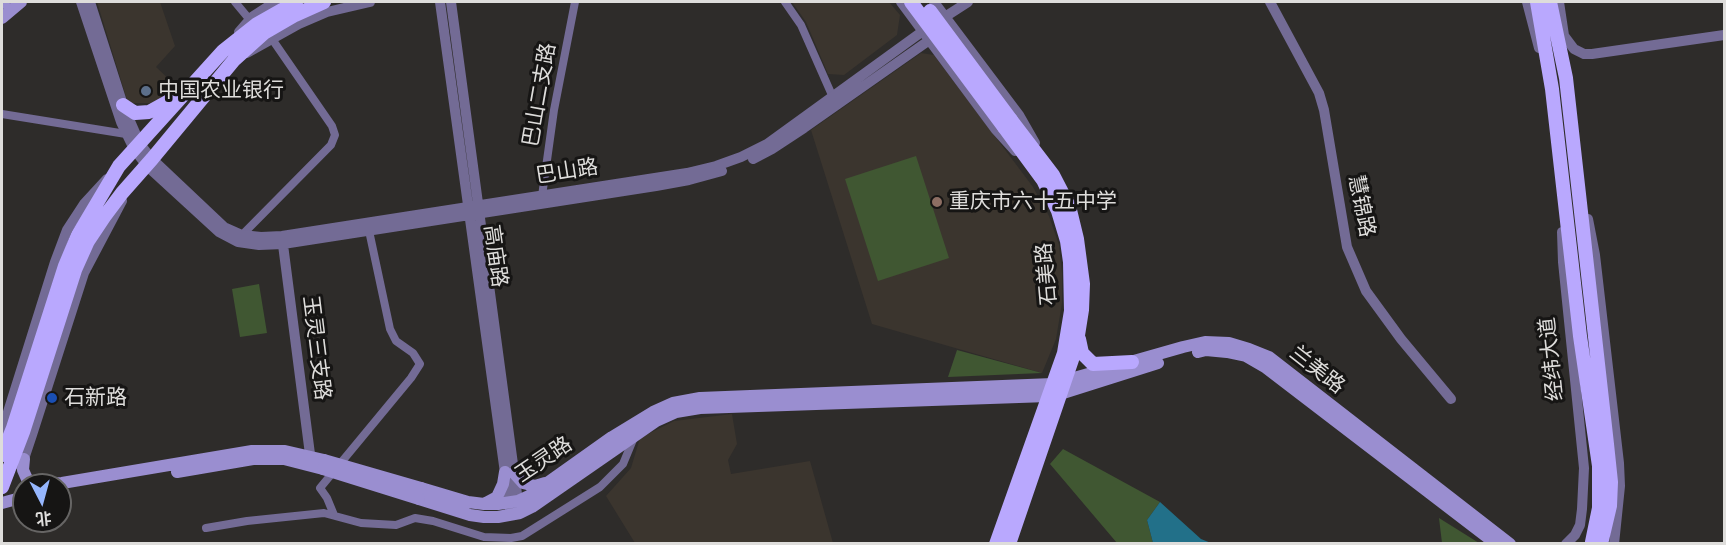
<!DOCTYPE html>
<meta charset="utf-8">
<style>
body{margin:0}
#map{position:relative;width:1726px;height:545px;overflow:hidden;background:#2e2c2a;font-family:"Noto Serif","Noto Sans SC",serif}
canvas{display:block}
.frame{position:absolute;inset:0;border:3px solid #dedddb;pointer-events:none}
.north{position:absolute;left:12px;top:473px;width:60px;height:60px;box-sizing:border-box;background:#161514;border:2px solid #666564;border-radius:50%;rotate:174deg;font-size:16px;font-weight:700;line-height:24px;text-align:center;color:#dedddb}
.north::after{content:'';display:block;margin:auto;width:21px;height:27px;background:#96b6fd;clip-path:polygon(50% 0,100% 100%,50% 72%,0 100%)}
</style>
<div id="map">
<canvas width="1726" height="545"></canvas>
<div class="frame"></div>
<div class="north">北</div>
</div>
<script>
const ctx = document.querySelector('canvas').getContext('2d');
ctx.lineJoin = 'round';
function paint(path, color) { ctx.fillStyle = color; ctx.fill(path, 'evenodd'); }
const toPath = rows => new Path2D(rows.map(r => 'M' + r).join(''));
function strokePath(path, color, width, dash) { ctx.strokeStyle = color; ctx.lineWidth = width; ctx.lineCap = dash ? 'butt' : 'round'; ctx.setLineDash(dash || []); ctx.stroke(path); }
function label(font, color, halo, rows, align = 'center') {
  ctx.font = font + ' "Noto Serif","Noto Sans SC",serif'; ctx.lineWidth = 6; ctx.setLineDash([]); ctx.textBaseline = 'middle'; ctx.strokeStyle = halo; ctx.fillStyle = color; for (const [text, x, y, turn = 0] of rows) {
    ctx.save(); ctx.translate(x, y); ctx.rotate((+turn || 0) * Math.PI / 180); ctx.textAlign = isNaN(turn) ? turn : align; if (halo) ctx.strokeText(text, 0, 0); ctx.fillText(text, 0, 0); ctx.restore();
  }
}
paint(toPath([
 [97,2,160,2,175,46,156,67,173,83,156,103,128,103],
 [792,2,889,2,900,15,897,35,844,75,828,74,806,22],
 [921,53,934,55,1033,187,1049,216,1059,245,1062,273,1062,303,1056,339,1042,373,872,324,811,130],
 [732,414,737,444,728,460,731,474,810,461,833,543,635,543,606,496,631,468,640,438,674,421]
]), '#3b352e');
paint(toPath([
 [916,156,949,258,878,281,845,179],
 [259,284,267,333,240,337,232,289],
 [957,350,1042,373,948,377],
 [1063,449,1160,502,1147,520,1153,543,1117,543,1050,464],
 [1439,518,1479,543,1442,543]
]), '#405732');
paint(toPath([
 [1160,502,1201,539,1211,543,1153,543,1147,520]
]), '#227089');
strokePath(toPath([
 [235,2,250,20],
 [785,2,801,25,835,102],
 [2,114,126,134],
 [542,196,554,110,575,2],
 [242,235,331,145,335,135,332,126,272,39],
 [334,515,327,498,320,488,411,378,420,364,413,353,396,341,390,329,368,226],
 [206,528,247,521,324,513,361,523,396,525,415,518,433,521,484,537,511,538,522,536,600,487,623,464,635,435]
]), '#736b95', 8);
strokePath(toPath([
 [81,2,121,122,134,149,147,166,219,232,238,242,259,245,283,244,656,186,689,180,722,171],
 [90,2,123,105,140,144,152,159,224,227,242,235,261,237,282,236,468,207,687,173,716,166,741,157,767,144,923,31,968,2],
 [440,2,510,509],
 [451,2,519,509],
 [901,2,996,130,1015,151],
 [934,2,1019,115,1035,143],
 [1270,2,1319,93,1324,110,1347,247,1366,291,1401,339,1451,399],
 [1527,2,1539,48],
 [1559,2,1565,42],
 [239,32,252,17,275,2],
 [1565,37,1574,49,1584,54,1592,54,1724,35],
 [247,53,299,24,327,12,370,2],
 [753,159,772,149,804,128,951,25],
 [1588,219,1595,255,1619,463,1620,486,1614,544],
 [1562,232,1563,262,1584,468,1582,509,1580,525,1575,535,1566,544],
 [282,237,311,462],
 [2,431,55,262,67,230,84,204,107,179],
 [19,465,24,459,32,435,84,273,122,201]
]), '#736b95', 10);
strokePath(toPath([
 [2,3,4,2],
 [2,18,21,2],
 [1198,352,1206,350,1227,352,1246,356,1265,367,1495,543],
 [24,459,23,470,27,479,32,482,41,484,62,483,252,451,285,451,324,460],
 [177,472,253,459,284,459,323,469],
 [514,473,523,483,535,486,545,483],
 [421,488,468,502,484,504,498,504,518,501,529,496,612,437,653,412,673,403,700,398,1053,384,1183,347,1205,342,1229,343,1249,349,1269,357,1510,544],
 [419,499,470,515,484,517,498,517,520,513,532,507,656,421,676,412,700,408,1048,396,1060,394,1158,363],
 [2,503,24,497],
 [484,504,497,497,503,484,505,472]
]), '#9a8ed0', 12);
strokePath(toPath([
 [1537,2,1552,89,1580,336,1599,466,1599,508,1592,542],
 [1550,2,1566,78,1607,444,1611,482,1610,506,1601,544],
 [123,105,135,113,149,112,176,97],
 [1079,339,1082,353,1093,364,1132,362],
 [2,455,13,428,65,266,78,235,119,166,223,51,257,24,296,2],
 [2,487,23,432,75,270,88,241,104,217,122,193,152,159,234,60,264,33,295,15,324,2],
 [996,544,1064,353,1071,311,1070,262,1067,241,1058,211,1043,180,1004,127],
 [1009,544,1076,348,1082,310,1083,284,1077,239,1069,206,1053,175,1011,120]
]), '#b9a8fe', 14);
strokePath(toPath([
 [324,460,421,488],
 [323,469,419,499]
]), '#9a8ed0', 12);
strokePath(toPath([
 [911,2,1004,127],
 [930,11,1011,120]
]), '#b9a8fe', 14);
for (const [x, y, r, color] of [
 [146,91,6,"#5c6f8a"],
 [937,202,6,"#8d6e63"],
 [52,398,6,"#1a4fb4"]
]) { const dot = new Path2D(); dot.arc(x, y, r, 0, 2 * Math.PI); ctx.fillStyle = color; ctx.fill(dot); strokePath(dot, '#161514', 2); }
label('21px', '#dedddb', '#161514', [
 ["中国农业银行",158,91],
 ["重庆市六十五中学",949,202],
 ["石新路",64,398]
], 'left');
label('21px', '#dedddb', '#161514', [
 ["巴山二支路",540,95,-80],
 ["巴山路",567,172,-9],
 ["慧锦路",1361,206,79],
 ["高庙路",495,256,82],
 ["石美路",1047,274,-95],
 ["玉灵三支路",316,348,83],
 ["经纬大道",1552,359,-96],
 ["兰美路",1317,370,38],
 ["玉灵路",544,460,-34]
]);
</script>
